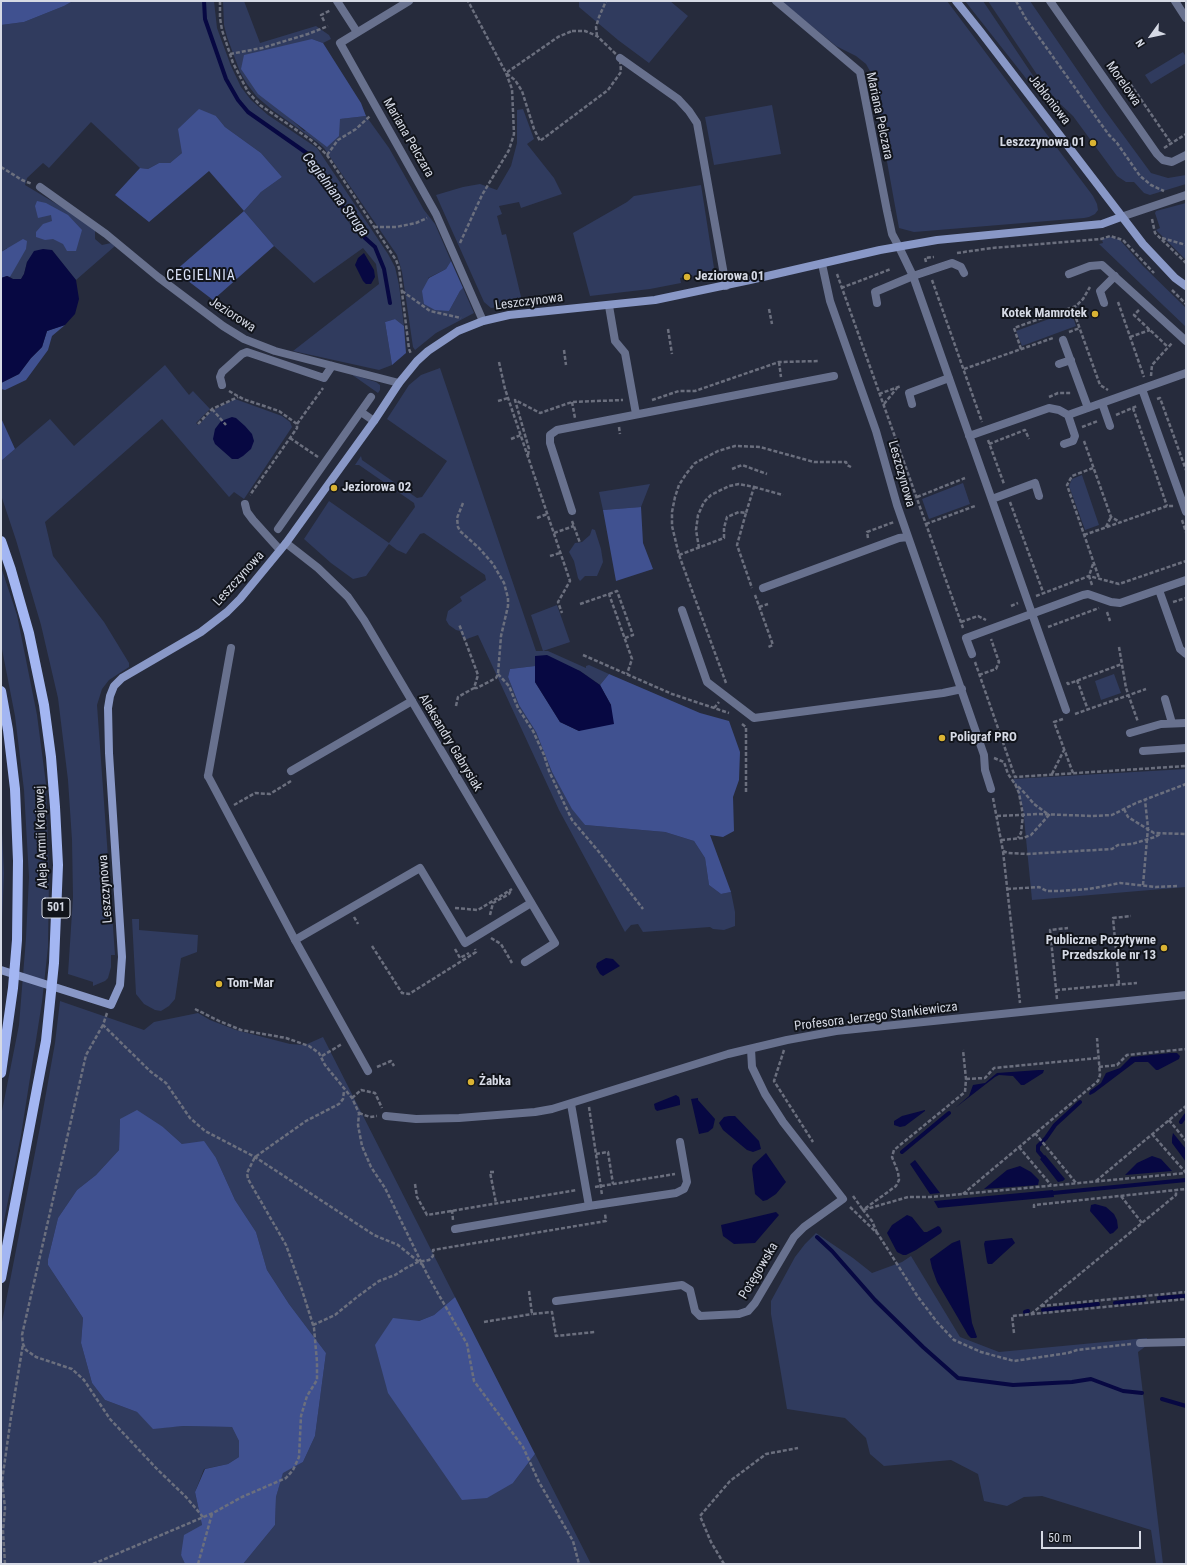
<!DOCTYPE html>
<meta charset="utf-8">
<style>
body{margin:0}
#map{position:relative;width:1187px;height:1565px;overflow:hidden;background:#262b3c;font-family:"Roboto Condensed",sans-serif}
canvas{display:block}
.frame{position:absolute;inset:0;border:2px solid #d6dae5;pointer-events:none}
.north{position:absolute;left:1131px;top:16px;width:40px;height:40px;-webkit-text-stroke:3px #11141b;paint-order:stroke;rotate:237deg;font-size:11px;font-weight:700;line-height:16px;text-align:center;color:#d6dae5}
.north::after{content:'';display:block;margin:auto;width:14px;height:18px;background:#d6dae5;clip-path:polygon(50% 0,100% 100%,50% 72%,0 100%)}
.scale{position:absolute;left:1041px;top:1531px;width:100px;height:18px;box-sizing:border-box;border:2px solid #d6dae5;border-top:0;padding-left:5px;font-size:12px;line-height:14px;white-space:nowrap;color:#d6dae5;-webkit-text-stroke:3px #11141b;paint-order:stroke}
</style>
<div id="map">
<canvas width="1187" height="1565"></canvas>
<div class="frame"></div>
<div class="north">N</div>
<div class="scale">50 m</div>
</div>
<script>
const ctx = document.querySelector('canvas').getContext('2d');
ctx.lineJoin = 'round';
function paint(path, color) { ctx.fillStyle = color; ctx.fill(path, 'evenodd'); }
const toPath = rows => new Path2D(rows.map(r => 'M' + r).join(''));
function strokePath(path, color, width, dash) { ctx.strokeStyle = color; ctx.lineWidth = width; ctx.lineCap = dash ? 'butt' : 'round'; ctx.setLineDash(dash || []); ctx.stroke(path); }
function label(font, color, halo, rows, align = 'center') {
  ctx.font = font + ' "Roboto Condensed",sans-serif'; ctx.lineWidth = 4; ctx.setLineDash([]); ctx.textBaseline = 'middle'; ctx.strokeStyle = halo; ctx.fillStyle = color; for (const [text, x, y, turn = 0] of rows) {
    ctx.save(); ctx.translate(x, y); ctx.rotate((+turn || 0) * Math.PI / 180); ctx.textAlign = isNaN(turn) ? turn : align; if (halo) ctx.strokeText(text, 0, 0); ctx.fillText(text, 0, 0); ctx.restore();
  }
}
paint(toPath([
 [73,1,214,1,217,28,231,66,241,87,251,100,268,115,317,148,388,254,395,267,399,285,404,326,395,319,385,322,392,365,379,370,293,351,379,284,376,264,363,248,314,283,274,246,244,211,261,192,282,177,261,153,225,127,216,116,182,153,170,163,159,163,148,169,140,168,91,122,49,168,43,163,27,178,25,185,75,215,95,230,95,239,102,245,111,243,115,246,76,280,52,250,27,262,24,274,21,279,13,279,10,277,16,264,7,248,1,252,1,25,24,22,64,6],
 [223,1,244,1,260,43,316,26,329,35,331,39,323,43,312,39,283,112,304,131,340,119,366,116,389,148,424,210,435,224,451,261,446,269,428,278,449,311,460,291,463,288,474,313,436,333,415,350,413,347,402,272,397,255,324,148,317,142,271,109,257,97,247,84,240,72,227,37,224,25],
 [579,1,670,1,688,16,649,63,618,40,579,7],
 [781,1,947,1,1093,196,1097,204,1098,210,1095,214,1089,217,1084,218,914,232,899,228,871,73,866,64,856,56,836,46],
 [965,1,983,1,1044,92,1039,94,1036,91],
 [988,1,1030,1,1104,109,1151,173,1168,178,1186,175,1186,184,1150,195,1144,193,1134,182,1126,182,1117,176,1073,116,1054,98,1044,85],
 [1183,52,1186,57,1186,63,1151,84,1145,75],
 [772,105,781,154,714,165,705,117],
 [523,109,534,139,527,144,554,178,562,194,521,208,519,202,499,206,502,214,497,216,502,235,506,234,522,301,540,298,536,302,491,308,484,302,436,195,463,187,480,184,497,190,511,166,517,143,517,110],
 [701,185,714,268,712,269,711,275,707,278,694,280,692,275,680,278,681,283,650,289,590,296,573,233,627,202,634,196],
 [1186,203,1186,260,1156,230,1160,228,1155,213,1156,211],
 [1108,236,1120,240,1143,266,1186,308,1186,327,1099,244,1103,243,1102,240],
 [1071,311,1076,326,1022,346,1016,331],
 [165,365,189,395,193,391,210,409,196,423,198,425,202,422,202,421,211,411,214,411,213,410,235,399,282,416,290,422,292,427,244,499,234,492,229,497,162,419,45,522,53,556,104,622,129,663,129,667,109,680,102,689,97,705,115,955,111,955,111,967,108,978,105,981,93,986,93,982,68,974,73,897,72,840,68,780,58,698,41,625,16,540,1,495,1,461,50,419,74,446],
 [440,368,536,651,548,651,586,668,586,666,589,665,609,674,600,685,580,671,535,656,535,666,510,669,508,677,519,705,536,732,552,772,585,825,665,832,694,841,705,858,709,885,721,894,731,892,735,912,735,926,724,930,713,929,710,927,643,932,638,924,631,925,625,932,559,810,478,635,464,640,460,631,456,630,449,625,446,620,448,611,462,601,460,597,486,580,485,575,424,533,420,534,406,554,397,550,389,544,366,576,353,579,331,563,304,539,329,501,389,543,415,507,414,503,359,465,355,465,361,456,362,460,417,498,422,497,447,461,387,419,409,385,421,375],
 [351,374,376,382,380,385,380,390,378,393],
 [1082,475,1099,525,1085,530,1069,486,1072,479],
 [963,483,970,504,929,519,922,499],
 [650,484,641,507,603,510,599,492],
 [592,529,595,530,601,549,603,562,597,576,585,576,580,581,578,578,574,561,569,552,575,543,582,542,590,535],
 [1,567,17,615,37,715,46,784,49,878,48,947,42,1002,21,1135,1,1236,1,1116,19,1025,26,938,29,877,24,790,15,716,1,644],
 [557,605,570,642,543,651,531,615],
 [1114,674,1121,693,1101,700,1095,681],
 [1186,769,1186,887,1032,900,1023,808,1013,779],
 [1,812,4,873,1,944],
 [132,919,139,919,139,930,198,935,197,952,181,958,175,999,169,1006,161,1011,155,1010,144,1004,136,994],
 [60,1001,144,1030,154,1022,198,1013,210,1020,236,1030,290,1044,305,1045,323,1037,455,1297,434,1315,419,1321,513,1483,535,1454,591,1564,243,1564,275,1525,276,1497,283,1472,303,1462,315,1436,326,1353,289,1304,267,1270,256,1232,235,1200,216,1158,182,1144,163,1127,120,1119,119,1150,96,1175,77,1190,58,1218,48,1259,48,1265,83,1318,81,1343,92,1383,105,1400,137,1412,153,1428,183,1426,232,1427,239,1441,239,1457,228,1464,204,1469,195,1492,202,1525,181,1554,185,1564,1,1564,1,1327,40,1127,55,1043],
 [816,1233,853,1258,872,1273,902,1262,911,1256,960,1337,999,1352,1147,1338,1146,1346,1138,1352,1163,1564,1156,1564,1151,1530,1042,1496,1024,1497,1007,1506,984,1501,978,1474,951,1460,884,1466,870,1454,866,1438,845,1418,787,1409,771,1314,771,1301,795,1257,805,1244]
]), '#303b5e');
paint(toPath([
 [1,1,73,1,64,6,24,22,1,25],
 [312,39,323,43,361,103,366,116,340,119,339,136,327,147,258,94,241,69,244,55],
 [199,109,216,116,225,127,261,153,282,177,261,192,244,211,274,246,213,300,175,271,244,211,209,171,149,222,115,195,140,168,148,169,159,163,170,163,182,153,178,129],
 [37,201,46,203,68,215,82,230,76,251,67,251,63,244,53,239,45,240,36,237,36,232,43,224,52,221,51,215,38,218,35,206],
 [23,239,27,241,26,249,10,277,7,276,1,278,1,252],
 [451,261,463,288,460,291,449,311,435,310,424,304,422,291,429,278,446,269],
 [395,319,404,326,406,353,392,365,385,322],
 [65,325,52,336,48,350,26,380,5,390,1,389,1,383,19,374,31,358,42,347,47,331],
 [1,418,15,449,1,461],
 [641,507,643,543,653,569,616,581,603,510],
 [535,666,535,682,560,722,579,731,611,705,600,685,609,674,700,713,729,721,740,752,739,780,733,797,734,831,723,837,710,835,731,892,721,894,709,885,705,858,694,841,665,832,585,825,572,809,552,772,536,732,519,705,508,677,510,669],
 [137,1110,163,1127,182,1144,204,1141,216,1158,235,1200,256,1232,267,1270,289,1304,326,1353,315,1436,303,1462,283,1473,276,1497,275,1525,243,1564,185,1564,181,1555,184,1535,202,1525,195,1492,205,1469,228,1464,239,1457,239,1441,232,1427,183,1426,153,1429,137,1412,105,1400,92,1383,81,1343,83,1318,48,1265,48,1259,58,1218,77,1190,96,1175,119,1150,120,1119],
 [455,1297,535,1454,513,1483,487,1498,462,1500,388,1393,375,1345,393,1318,419,1321,434,1315]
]), '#405190');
paint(toPath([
 [43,249,52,250,76,280,79,299,75,314,65,325,47,331,42,347,31,358,19,374,1,383,1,278,7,276,13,279,21,279,24,274,27,262,34,251],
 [364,253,374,270,375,277,371,284,366,284,363,281,355,265,358,258],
 [232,417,236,418,245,426,252,434,254,441,251,449,243,456,238,459,232,459,215,444,213,439,215,429,221,421],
 [547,655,580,671,600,685,611,705,614,724,579,731,560,722,535,682,535,656],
 [606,958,613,959,620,966,603,976,600,974,596,967,597,963],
 [1171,1053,1177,1053,1180,1056,1179,1059,1158,1070,1156,1070,1148,1062,1135,1062,1094,1093,1090,1095,1089,1094,1090,1091,1101,1083,1106,1073,1120,1068,1131,1057],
 [1039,1070,1044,1070,1043,1073,1024,1085,1021,1085,1013,1076,999,1075,995,1077,955,1108,969,1096,973,1085,985,1083,997,1073],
 [676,1095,679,1097,680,1101,680,1105,657,1111,655,1109,654,1104,656,1103],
 [698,1098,698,1100,715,1119,713,1128,708,1132,699,1134,691,1099],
 [925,1110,925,1111,905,1126,900,1127,894,1125,894,1121,902,1116],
 [729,1116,735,1116,759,1141,761,1149,753,1152,747,1150,723,1130,719,1123,724,1117],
 [1173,1133,1186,1149,1186,1162,1172,1143,1172,1138],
 [766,1153,786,1182,776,1194,767,1200,763,1201,755,1194,752,1169,753,1165],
 [1045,1155,1065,1179,1063,1181,1058,1182,1040,1159],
 [1152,1156,1161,1159,1172,1171,1125,1175,1137,1163],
 [915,1160,940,1193,930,1194,910,1164],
 [1020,1166,1031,1172,1039,1180,1038,1185,984,1189,1007,1170],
 [1053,1190,1054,1197,938,1208,934,1201],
 [1095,1204,1106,1207,1114,1214,1117,1220,1118,1228,1113,1233,1110,1234,1090,1211,1091,1205],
 [776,1212,779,1215,755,1243,734,1244,723,1236,721,1225],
 [907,1215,912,1217,924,1232,927,1232,938,1226,940,1227,942,1231,941,1233,916,1250,906,1255,903,1255,897,1252,887,1233,892,1225],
 [1012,1238,1015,1243,992,1264,988,1264,987,1262,984,1244,985,1241],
 [960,1240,972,1323,977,1337,976,1338,971,1338,968,1335,937,1282,932,1268,930,1259,952,1243]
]), '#070842');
strokePath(toPath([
 [204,1,205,19,226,79,238,100,248,112,308,154,317,166,326,183,351,219,365,238,375,247,384,269,390,303],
 [1181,1122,1186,1115],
 [902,1152,949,1113],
 [1043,1157,1038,1151,1038,1146,1046,1138,1055,1125,1080,1102],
 [1053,1193,1186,1180],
 [817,1237,832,1251,875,1300,923,1347,958,1378,1013,1385,1072,1382,1091,1379,1123,1391,1142,1393],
 [1159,1298,1186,1296],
 [1115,1303,1144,1300],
 [1043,1310,1098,1304],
 [1025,1312,1028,1311],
 [1162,1399,1186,1406]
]), '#070842', 4);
strokePath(toPath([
 [220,1,220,18,222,30,233,63,248,92,260,105,311,140,327,155,396,260,399,268,409,349,411,354],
 [1016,1,1026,19,1083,99,1109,135,1117,143,1140,176,1151,185,1164,191],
 [324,21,321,15,331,10],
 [572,31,585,31,597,36,620,58,621,72,608,90,540,141,534,129,522,91,515,80,506,73,558,37,572,31],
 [597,36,596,27,599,17,606,1],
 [230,54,262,48,308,34,328,26],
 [1121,87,1129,82,1171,143],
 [1164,148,1186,134],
 [327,155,338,140,356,129,370,116],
 [1,167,22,180,32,184],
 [1152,219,1155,233,1186,263],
 [374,227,396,227,416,223,427,218],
 [1162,238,1186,245],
 [460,243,482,195,509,150,514,134,512,89,506,73,468,1],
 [957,253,992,248,1101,239,1110,236,1123,240,1154,273],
 [926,262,925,258,934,257],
 [837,274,963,628],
 [932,280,982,422],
 [841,288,891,269],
 [1172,290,1186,304],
 [402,291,430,311,461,318],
 [1118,302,1144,377],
 [1072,307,1100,385,1108,390],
 [769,309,772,324],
 [1139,310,1134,315,1168,347],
 [668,329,672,354],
 [1069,332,1080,328],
 [1130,337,1150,330],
 [1021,349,1014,328,1076,306,1083,299,1090,287],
 [564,350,566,365],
 [499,362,505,389,570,581,558,602,562,613],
 [779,362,781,377],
 [964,369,1053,338],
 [1151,376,1152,365,1172,343],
 [229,391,243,399,279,411,297,424,297,428,250,495],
 [879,394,901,386],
 [1049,397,1058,393,1072,393],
 [1157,399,1160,398,1186,470],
 [652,400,679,391,695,391,779,362,819,361],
 [498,401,508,398],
 [572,402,575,418],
 [884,404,897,388],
 [1133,408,1167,506],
 [212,409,226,425],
 [1116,415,1137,406],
 [198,424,212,409,238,397],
 [297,424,323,388],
 [619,427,620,434],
 [1082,427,1098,421],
 [290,438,318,457],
 [511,439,521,435],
 [988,440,1004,484],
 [1084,441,1111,517,1120,522],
 [989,444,1025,430,1029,439],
 [528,455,529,449,515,400,540,413,572,402,623,400],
 [1093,468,1072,476,1067,485,1099,578],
 [732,469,742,465,767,474],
 [754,487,783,495],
 [917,497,965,478],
 [1010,502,1043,592],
 [463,503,457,518,458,527,460,531,479,548,493,564,504,583,508,598,508,606,501,636,498,674,496,678,477,688,474,688],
 [537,518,547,514],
 [1182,520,1186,532],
 [572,521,580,543],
 [926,524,975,506],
 [1106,527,1111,517],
 [554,533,574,526],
 [1084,535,1167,506,1174,506],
 [868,538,867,532,894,522],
 [699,548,696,530,698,515,704,502,711,495,729,486,739,484,754,487,746,513],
 [679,555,724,538,724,528,727,517,739,512,746,513,737,545,752,588],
 [550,556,560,553],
 [1092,585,1089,576,1093,564],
 [609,594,617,591,633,635,625,638],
 [755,595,773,645,768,647],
 [1036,596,1089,576,1119,584,1186,561],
 [1173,602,1186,598],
 [580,604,609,594,632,659,627,674],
 [1011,606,1018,603],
 [759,607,768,604],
 [1107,612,1110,621],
 [961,622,978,616,986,620],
 [1048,627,1099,608],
 [1119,647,1126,688,1138,722],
 [583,655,672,694,729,713],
 [975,662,1015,777,1186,766],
 [498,674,509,686,518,708,533,731,544,755,549,771,572,820,599,852,643,909],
 [979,675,996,669,999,662,991,639],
 [1077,680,1088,710],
 [1067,682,1068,684,1122,664],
 [726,683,679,555,672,526,672,512,675,497,679,485,686,474,695,463,718,451,735,446,760,447,814,462,846,462,847,465,851,467],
 [456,706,458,697,474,688,478,675,459,624],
 [714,708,719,702],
 [1075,714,1146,689],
 [1063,719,1054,722,1073,773],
 [742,724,746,727,746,792],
 [994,758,1004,762,1008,774,1015,784,1019,793,1023,815,1021,833,1018,838],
 [1052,774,1064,750],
 [993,798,1003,851,1020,1003],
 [234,805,255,793,270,794,291,781],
 [1124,809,1128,817,1154,833,1186,834],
 [997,816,1039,814,1092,816,1112,815,1136,803,1186,784],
 [1001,840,1023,838,1031,835,1049,815,1034,804,1022,790,1015,784],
 [1003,851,1008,853,1027,854,1112,849,1118,845,1132,844,1155,837,1160,834],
 [1143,885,1148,828,1145,800],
 [1007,889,1039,887,1047,891,1059,891,1089,889,1120,883,1156,887,1177,886],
 [455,908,478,910,512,889],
 [490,915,493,903,509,894,511,890],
 [354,917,358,924],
 [491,938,501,944,512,963],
 [372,946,402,993,409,994,476,952,475,949],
 [455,949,460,958,469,953],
 [1119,984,1113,918,1131,916],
 [1056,990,1137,983],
 [1057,999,1050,930,1068,928],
 [195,1009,219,1021,241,1030,286,1038,309,1046,319,1053,325,1065,352,1098,359,1113,358,1125,362,1146,371,1167,385,1188,428,1276,467,1344,474,1381,523,1447,539,1482,573,1541,579,1564],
 [107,1013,103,1025,151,1072,166,1083,190,1118,205,1131,255,1157,374,1235,398,1245,424,1266],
 [103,1025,86,1055,22,1335,23,1344,26,1350,36,1357,72,1369,84,1380,110,1419,157,1469,186,1497,203,1517],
 [784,1050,774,1081,813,1142],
 [322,1056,342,1044],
 [377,1067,391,1061,394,1066],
 [1099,1067,1117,1065,1127,1055,1186,1049],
 [966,1079,985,1078,994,1068,1098,1058],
 [352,1098,361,1090,370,1092,375,1093,382,1108],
 [589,1107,602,1195],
 [359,1113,370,1117,377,1116],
 [1169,1120,1186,1141],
 [1035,1133,1076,1183],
 [1152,1134,1186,1173],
 [1019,1147,1051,1185],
 [596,1154,608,1152,613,1184],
 [494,1172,490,1172,496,1203],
 [1096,1181,1186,1106],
 [415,1184,417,1197,427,1215,577,1190],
 [595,1187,675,1174],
 [963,1194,1098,1081,1100,1075,1097,1038],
 [853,1196,863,1210,908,1197,930,1197,1186,1173],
 [1121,1196,1142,1223],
 [850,1207,878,1234,918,1297,937,1322,954,1340,981,1352,1014,1361,1068,1353,1077,1350,1131,1344],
 [1034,1208,1034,1205,1186,1189],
 [452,1210,453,1220],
 [877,1233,872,1221,863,1210,896,1186,899,1180,898,1172,892,1157,894,1150,965,1092,966,1079,963,1050],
 [529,1291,532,1314,552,1312,556,1336,595,1332],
 [1041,1306,1186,1292],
 [1031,1314,1176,1195,1176,1190],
 [484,1322,532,1314],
 [313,1325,335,1315,357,1297,379,1281,395,1275,406,1268,418,1262,429,1260,433,1256,433,1250,606,1221,605,1214],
 [1014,1333,1012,1316,1186,1299],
 [5,1564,3,1531,5,1508,2,1481,11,1417,23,1344],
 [93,1564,213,1513,242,1497,286,1478,293,1470,299,1457,301,1416,307,1396,317,1380,317,1362,314,1328,302,1290,286,1245,248,1179,247,1173,255,1157,306,1121,339,1104,343,1099,344,1091],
 [198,1564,212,1514],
 [724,1564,711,1542,700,1516,730,1481,766,1454,798,1448]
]), '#6b6f7e', 2.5, [4, 2]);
strokePath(toPath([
 [337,1,357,32],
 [1050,1,1157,154,1163,160,1172,162,1186,155],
 [899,247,913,276,1066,710],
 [822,264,830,301,876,431,897,505,984,755,985,770,991,789],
 [1069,274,1090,266,1102,265,1186,341],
 [877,303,875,292,913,276,952,263,961,267,964,273],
 [1104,303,1100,291,1115,276],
 [609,306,615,341,625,353,636,414],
 [1063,340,1088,408],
 [1059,364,1071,360],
 [222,385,220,377,222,372,242,354,247,352,324,378,332,366],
 [1142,389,1186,512],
 [1102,403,1110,426],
 [912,404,909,393,949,378],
 [361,412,374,421],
 [969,436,1049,408,1059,410,1068,415,1186,373],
 [1064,444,1073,441,1075,436,1068,415],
 [992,499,1035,483,1039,496],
 [245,504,247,512,253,520,280,550],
 [572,511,550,443,550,435,557,430,834,376],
 [278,529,371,397],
 [763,588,899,538,908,537],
 [1159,590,1180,649,1186,654],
 [682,610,707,682,754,718,943,693,962,689],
 [972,654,966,638,1083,595,1088,594,1111,602,1120,603,1186,580],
 [1165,699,1172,723],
 [1130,733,1161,724,1186,723],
 [1143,751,1186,748],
 [291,771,412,701],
 [208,776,231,648],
 [295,940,420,868,465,943,531,903],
 [589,1206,676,1193,684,1189,687,1182,680,1142],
 [455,1229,589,1206,571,1104],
 [556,1301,682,1285,690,1290,695,1311,700,1316,739,1314,748,1311,755,1303,794,1237,804,1227,843,1199,783,1122,765,1094,752,1067,751,1049],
 [1140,1343,1186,1342]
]), '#68718e', 8);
strokePath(toPath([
 [409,1,340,43,436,214,483,321],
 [776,1,860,72,887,211,892,234,899,247],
 [1175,1,1186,18],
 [620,58,678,99,689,111,697,123,726,286],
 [40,187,106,234,158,277,223,326,244,339,275,351,399,383],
 [1121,217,1186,195],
 [286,543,318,568,348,597,364,620,555,943,525,962],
 [208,776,295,940,368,1071],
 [386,1116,416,1119,459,1118,535,1112,552,1109,728,1054,787,1040,836,1031,1186,995]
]), '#68718e', 8);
strokePath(toPath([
 [956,1,980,31,1143,244,1175,278,1186,286],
 [1,970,111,1005,120,985,122,957,109,753,108,708,110,696,114,686,122,678,201,632,227,612,240,599,286,543,374,421,399,383,417,361,428,351,458,331,483,321,509,315,655,300,750,280,880,250,937,240,1102,224,1121,217]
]), '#8998c7', 8);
strokePath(toPath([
 [1,541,11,570,29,633,44,705,51,757,55,807,58,865,54,963,46,1041,1,1278],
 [1,691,8,730,15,789,18,861,17,940,13,988,1,1073]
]), '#a3b6f2', 10);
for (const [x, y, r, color] of [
 [1093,143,4,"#dab333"],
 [687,277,4,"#dab333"],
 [1095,314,4,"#dab333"],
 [334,488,4,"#dab333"],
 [942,738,4,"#dab333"],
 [1164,948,4,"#dab333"],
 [219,984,4,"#dab333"],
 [471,1082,4,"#dab333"]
]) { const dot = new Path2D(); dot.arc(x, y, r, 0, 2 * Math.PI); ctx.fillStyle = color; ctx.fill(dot); strokePath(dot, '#11141b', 1.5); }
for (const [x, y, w] of [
 [56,908,28]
]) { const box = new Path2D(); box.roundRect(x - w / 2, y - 10, w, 20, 3); ctx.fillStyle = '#11141b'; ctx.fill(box); strokePath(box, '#d6dae5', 1); }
label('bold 12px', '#d6dae5', null, [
 ["501",56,908]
]);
label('13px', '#d6dae5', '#11141b', [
 ["Morelowa",1123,84,55],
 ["Jabłoniowa",1049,100,52],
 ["Mariana Pelczara",879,116,78],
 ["Mariana Pelczara",408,138,60],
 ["Leszczynowa",529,302,-7],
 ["Jeziorowa",232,315,33],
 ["Leszczynowa",901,474,74],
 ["Leszczynowa",239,579,-48],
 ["Aleksandry Gabrysiak",450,743,59],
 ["Aleja Armii Krajowej",42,837,-92],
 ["Leszczynowa",106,889,-94],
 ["Profesora Jerzego Stankiewicza",876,1017,-7],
 ["Potęgowska",759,1271,-59]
]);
label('bold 13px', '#d6dae5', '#11141b', [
 ["Leszczynowa 01",1085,143,"right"],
 ["Jeziorowa 01",695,277],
 ["Kotek Mamrotek",1087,314,"right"],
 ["Jeziorowa 02",342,488],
 ["Poligraf PRO",950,738],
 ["Publiczne Pozytywne",1156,941,"right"],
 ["Przedszkole nr 13",1156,956,"right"],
 ["Tom-Mar",227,984],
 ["Żabka",479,1082]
], 'left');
label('italic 14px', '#d4dbee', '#11141b', [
 ["Cegielniana Struga",335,195,53]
]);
ctx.letterSpacing = '1px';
label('14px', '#dae2f8', '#11141b', [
 ["CEGIELNIA",201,276]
]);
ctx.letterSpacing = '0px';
</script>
